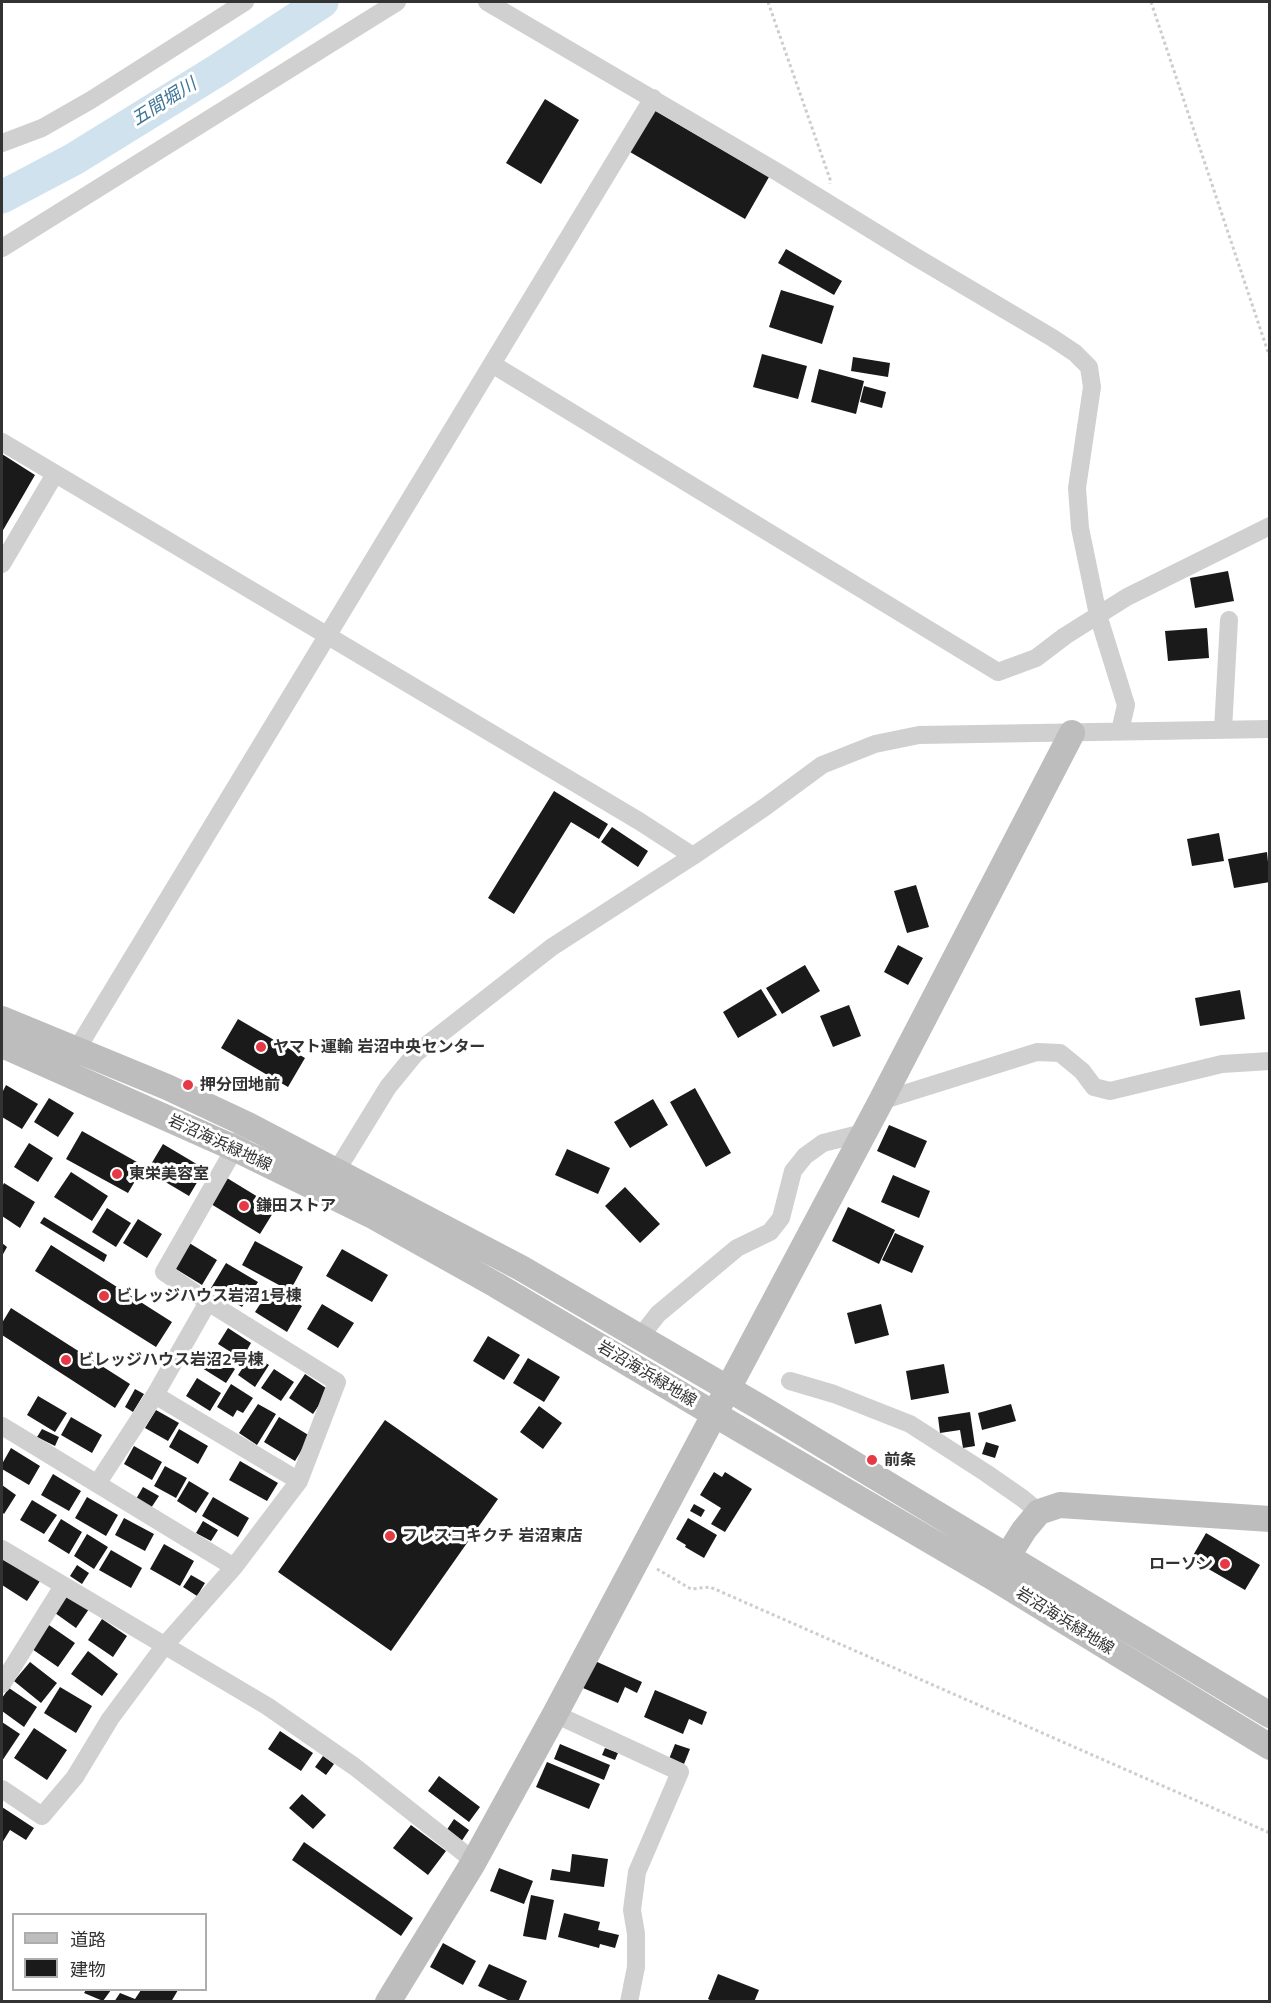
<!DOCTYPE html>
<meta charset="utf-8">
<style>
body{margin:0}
#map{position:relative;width:1271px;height:2003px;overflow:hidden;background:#fff;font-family:Mulish,"Noto Sans JP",sans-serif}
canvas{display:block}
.frame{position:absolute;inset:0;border:3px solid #333;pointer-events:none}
.legend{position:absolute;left:12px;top:1913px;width:195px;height:78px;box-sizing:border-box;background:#fff;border:2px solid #adadad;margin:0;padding:8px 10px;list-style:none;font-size:18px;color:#333}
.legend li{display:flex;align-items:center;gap:12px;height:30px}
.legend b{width:30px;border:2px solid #adadad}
</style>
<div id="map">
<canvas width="1271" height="2003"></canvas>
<div class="frame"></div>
<ul class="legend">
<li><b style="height:8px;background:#bdbdbd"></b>道路</li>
<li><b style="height:16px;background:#1a1a1a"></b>建物</li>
</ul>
</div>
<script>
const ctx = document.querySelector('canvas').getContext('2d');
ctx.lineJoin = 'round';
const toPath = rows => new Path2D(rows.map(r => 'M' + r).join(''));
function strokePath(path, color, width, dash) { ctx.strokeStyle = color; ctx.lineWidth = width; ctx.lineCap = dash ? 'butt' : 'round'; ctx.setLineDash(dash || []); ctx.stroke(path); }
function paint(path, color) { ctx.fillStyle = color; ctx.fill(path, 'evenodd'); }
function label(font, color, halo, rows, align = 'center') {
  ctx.font = font + ' Mulish,"Noto Sans JP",sans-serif'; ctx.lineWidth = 6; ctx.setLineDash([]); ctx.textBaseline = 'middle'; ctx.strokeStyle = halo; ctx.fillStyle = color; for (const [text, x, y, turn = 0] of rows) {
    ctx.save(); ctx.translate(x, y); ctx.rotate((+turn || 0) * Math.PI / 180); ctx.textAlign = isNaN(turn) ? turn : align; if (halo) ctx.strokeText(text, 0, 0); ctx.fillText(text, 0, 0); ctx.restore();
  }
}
strokePath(toPath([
 [2,197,74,159,218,70,322,2]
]), '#cfe2ee', 33);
paint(toPath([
 [545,99,579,120,541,184,506,163],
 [654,110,769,177,745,219,630,152],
 [786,249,842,281,834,295,778,263],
 [781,290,834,306,822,344,769,327],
 [762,354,807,366,798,399,753,387],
 [853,357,890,363,888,377,851,371],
 [819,369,864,381,856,414,811,402],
 [864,386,886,392,882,408,860,402],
 [2,454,35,475,2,532],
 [1228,571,1234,601,1195,608,1190,578],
 [1207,628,1209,658,1168,661,1165,631],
 [554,791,608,824,599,839,571,822,514,914,488,898],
 [612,827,648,851,638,867,601,842],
 [1219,833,1224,861,1192,866,1187,839],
 [1267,852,1270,882,1234,888,1228,859],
 [916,885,929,927,907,933,894,891],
 [898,945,923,958,908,985,884,972],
 [805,965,820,991,782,1014,766,988],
 [761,989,777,1015,738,1038,723,1012],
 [1240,990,1245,1019,1200,1026,1195,998],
 [849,1005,861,1036,833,1047,820,1016],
 [238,1019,305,1058,288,1087,221,1048],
 [6,1085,38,1104,22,1129,2,1117,2,1093],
 [695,1088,731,1153,706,1167,670,1102],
 [49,1098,74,1113,58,1137,34,1122],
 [653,1099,668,1125,630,1148,614,1122],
 [889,1125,927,1141,915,1168,877,1151],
 [82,1131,144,1166,128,1193,66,1159],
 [29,1143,53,1158,38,1182,14,1167],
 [163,1144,205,1169,189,1196,147,1171],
 [567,1149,610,1168,598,1194,555,1175],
 [71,1172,108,1196,92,1221,54,1197],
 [893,1175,930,1191,919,1218,881,1202],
 [227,1178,276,1208,260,1234,211,1204],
 [4,1183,35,1202,20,1228,2,1216,2,1187],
 [625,1187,660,1224,640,1243,605,1206],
 [848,1207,895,1230,879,1264,832,1241],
 [107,1208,131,1223,116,1247,92,1232],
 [44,1217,107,1255,104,1262,40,1223],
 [138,1219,162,1234,147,1258,123,1243],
 [895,1233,924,1246,912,1273,882,1260],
 [186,1241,217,1260,202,1285,171,1266],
 [255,1241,303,1267,290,1291,242,1265],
 [2,1243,7,1247,2,1256],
 [51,1245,172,1322,156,1347,35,1271],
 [342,1249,388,1275,372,1302,326,1276],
 [226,1263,258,1282,242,1307,211,1288],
 [271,1287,302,1306,287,1332,255,1312],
 [322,1304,354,1323,338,1348,307,1329],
 [881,1304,889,1335,855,1344,847,1313],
 [11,1308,130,1384,115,1408,2,1335,2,1323],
 [228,1328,251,1343,242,1359,218,1344],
 [488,1336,520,1355,504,1380,473,1361],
 [203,1349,235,1369,226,1383,194,1363],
 [252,1354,269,1365,255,1387,238,1375],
 [528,1358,560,1377,544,1402,513,1383],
 [944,1364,949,1393,911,1400,906,1371],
 [274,1369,294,1382,281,1401,261,1388],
 [305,1374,329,1390,313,1414,289,1398],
 [197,1378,221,1393,210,1411,186,1396],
 [231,1384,253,1398,243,1413,237,1410,233,1417,217,1407],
 [135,1389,144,1394,133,1412,125,1407],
 [38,1396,67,1413,55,1432,27,1415],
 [258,1404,276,1414,257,1445,239,1433],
 [1011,1404,1016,1421,982,1430,978,1413],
 [539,1406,562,1423,543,1449,520,1432],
 [156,1410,179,1423,168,1441,145,1428],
 [970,1412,975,1446,963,1448,960,1430,940,1433,938,1417],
 [71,1417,102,1435,92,1453,61,1435],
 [279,1417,310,1436,295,1461,264,1442],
 [385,1420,498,1499,391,1651,278,1572],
 [42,1429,59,1437,55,1446,37,1437],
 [179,1429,208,1446,198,1464,169,1447],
 [986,1442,999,1446,995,1458,982,1454],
 [134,1446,162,1462,152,1480,124,1464],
 [11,1448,40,1466,29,1485,2,1469,2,1464],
 [240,1461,278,1483,267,1501,229,1480],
 [165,1466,187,1478,176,1498,154,1486],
 [714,1472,722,1477,725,1472,752,1489,725,1532,711,1524,721,1508,700,1495],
 [53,1474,81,1491,69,1511,41,1495],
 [189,1481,209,1493,196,1513,177,1501],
 [2,1485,16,1495,4,1514,2,1512],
 [143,1487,159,1496,151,1508,136,1499],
 [87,1497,118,1515,106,1536,75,1518],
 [213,1497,249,1518,238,1537,202,1516],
 [32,1500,57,1515,44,1534,20,1520],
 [694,1504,705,1510,701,1517,690,1511],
 [124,1518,154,1534,145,1551,115,1535],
 [688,1518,717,1535,704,1558,685,1547,686,1545,676,1539],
 [61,1519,82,1532,69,1554,48,1541],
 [203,1521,218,1530,211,1541,196,1533],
 [1206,1533,1260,1565,1245,1590,1191,1559],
 [87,1534,108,1547,94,1569,74,1556],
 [164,1544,194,1561,180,1586,150,1569],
 [111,1550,142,1568,131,1588,99,1570],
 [2,1556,40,1581,27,1601,2,1585],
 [77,1565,89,1573,82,1584,70,1576],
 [191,1575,205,1583,197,1596,183,1587],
 [68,1595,89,1609,76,1628,55,1613],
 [102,1619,127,1636,113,1657,88,1640],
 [49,1625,75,1643,58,1667,32,1649],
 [88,1651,118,1674,102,1696,71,1674],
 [595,1661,642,1682,637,1693,625,1687,618,1703,583,1688],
 [30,1662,57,1683,41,1703,14,1681],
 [60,1687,92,1706,76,1733,44,1713],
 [9,1688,37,1707,24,1727,2,1711,2,1698],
 [655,1690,707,1712,702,1725,689,1719,683,1734,644,1717],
 [2,1722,20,1734,2,1761],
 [34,1728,67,1750,47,1780,14,1758],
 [280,1731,313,1753,301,1771,268,1749],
 [560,1744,610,1765,604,1780,554,1759],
 [675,1744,690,1749,684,1764,669,1759],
 [605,1748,618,1753,615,1760,602,1755],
 [323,1756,334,1764,326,1775,315,1767],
 [547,1762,600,1784,589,1809,536,1787],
 [439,1776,480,1807,469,1822,428,1791],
 [302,1794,326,1815,313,1829,289,1808],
 [2,1807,34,1828,26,1840,10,1830,2,1843],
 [454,1819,469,1830,461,1842,446,1831],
 [411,1825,446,1851,428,1875,393,1848],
 [304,1842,413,1918,401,1936,292,1860],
 [572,1854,608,1859,604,1887,550,1880,552,1869,570,1872],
 [499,1868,533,1881,524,1904,490,1891],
 [531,1895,554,1900,546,1940,523,1936],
 [564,1913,600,1922,598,1930,619,1935,615,1948,600,1944,599,1948,558,1937],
 [443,1943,476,1961,463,1985,430,1967],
 [489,1964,527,1981,518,2002,512,2002,478,1986],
 [718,1974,759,1990,754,2002,714,2002,708,1999],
 [86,1990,111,1990,103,2001,84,1993],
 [141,1990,178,1990,171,2002,114,2002,120,1993,135,1999]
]), '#1a1a1a');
strokePath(toPath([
 [768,2,830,179,830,184],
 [1151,2,1270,358],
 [657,1569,691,1589,710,1587,1270,1833]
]), '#cdcdcd', 3, [3, 3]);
strokePath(toPath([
 [487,2,779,173,914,256,1051,337,1075,353,1089,367,1092,387,1077,488,1080,528,1098,615,1126,705,1120,731],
 [2,143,42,128,91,100,245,2],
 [2,248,397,2],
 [492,364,998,672,1036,658,1065,636,1127,597,1270,526],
 [2,442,639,821,693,856],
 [2,564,55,474],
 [1223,730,1229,620],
 [77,1049,653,98],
 [881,1101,1037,1052,1060,1053,1082,1071,1094,1087,1110,1091,1222,1064,1270,1061],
 [337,1170,388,1087,415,1054,552,947,693,856,765,807,822,765,875,744,919,735,1270,729],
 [208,1302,155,1395,299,1481],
 [640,1337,658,1314,737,1248,770,1232,781,1218,793,1171,805,1156,823,1143,863,1133],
 [790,1381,834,1394,910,1424,986,1473,1022,1498,1039,1512],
 [2,1426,234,1567],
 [97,1484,155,1395],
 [2,1549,267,1706,355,1767,474,1861],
 [2,1684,63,1586],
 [555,1714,680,1772,637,1872,632,1910,636,1934,636,1967,629,2002],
 [2,1789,42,1816,75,1777,110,1719,165,1645,234,1567,299,1481,337,1382,208,1302,164,1272,248,1125]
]), '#d0d0d0', 18);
strokePath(toPath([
 [2,1019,167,1087,248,1125,521,1268,763,1409,1270,1715],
 [2,1045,234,1148,371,1215,496,1285,714,1414,994,1578,1270,1747],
 [999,1570,1024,1530,1039,1512,1060,1505,1270,1519],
 [388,2002,472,1865,555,1714,881,1101,1072,733]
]), '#bdbdbd', 26);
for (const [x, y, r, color] of [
 [261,1047,6,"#e63946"],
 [188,1085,6,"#e63946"],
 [117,1174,6,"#e63946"],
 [244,1206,6,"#e63946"],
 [104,1296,6,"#e63946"],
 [66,1360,6,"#e63946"],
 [872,1460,6,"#e63946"],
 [390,1536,6,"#e63946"],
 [1225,1564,6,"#e63946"]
]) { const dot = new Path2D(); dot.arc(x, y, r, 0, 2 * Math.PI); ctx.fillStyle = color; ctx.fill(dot); strokePath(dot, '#fff', 2); }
label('bold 16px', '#333', '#fff', [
 ["ヤマト運輸 岩沼中央センター",273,1047],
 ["押分団地前",200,1085],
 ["東栄美容室",129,1174],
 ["鎌田ストア",256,1206],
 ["ビレッジハウス岩沼1号棟",116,1296],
 ["ビレッジハウス岩沼2号棟",78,1360],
 ["前条",884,1460],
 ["フレスコキクチ 岩沼東店",402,1536],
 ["ローソン",1213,1564,"right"]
], 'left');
label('16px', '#333', '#fff', [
 ["岩沼海浜緑地線",220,1143,25],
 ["岩沼海浜緑地線",647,1374,31],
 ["岩沼海浜緑地線",1065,1621,32]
]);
label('italic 18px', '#3f7597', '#fff', [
 ["五間堀川",164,102,-32]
]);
</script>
